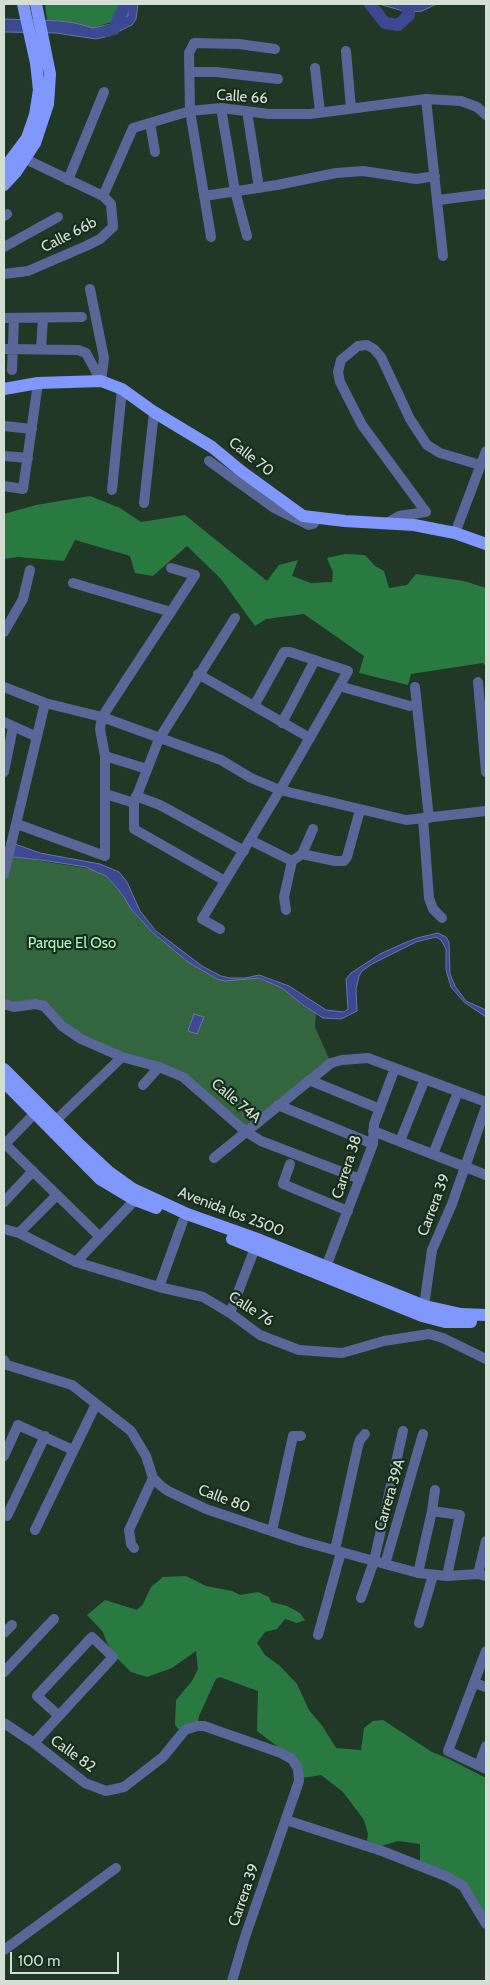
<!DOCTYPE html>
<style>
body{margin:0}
#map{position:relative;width:490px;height:1985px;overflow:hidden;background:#203825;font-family:Cabin,sans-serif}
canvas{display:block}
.frame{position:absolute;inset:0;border:5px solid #d2e0d4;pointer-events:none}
.scale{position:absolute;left:10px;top:1952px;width:109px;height:22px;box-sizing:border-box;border:2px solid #d2e0d4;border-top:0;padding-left:6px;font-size:15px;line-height:18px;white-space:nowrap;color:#d2e0d4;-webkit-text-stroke:4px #162d1b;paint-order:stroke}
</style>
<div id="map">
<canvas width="490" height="1985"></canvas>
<div class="frame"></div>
<div class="scale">100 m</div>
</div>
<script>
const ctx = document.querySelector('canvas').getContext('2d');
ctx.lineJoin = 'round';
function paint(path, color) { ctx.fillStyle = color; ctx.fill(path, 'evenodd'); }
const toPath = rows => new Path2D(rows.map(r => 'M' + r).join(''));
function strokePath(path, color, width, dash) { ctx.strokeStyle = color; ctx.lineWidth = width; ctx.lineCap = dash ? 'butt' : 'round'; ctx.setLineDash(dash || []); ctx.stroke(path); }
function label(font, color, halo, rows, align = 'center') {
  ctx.font = font + ' Cabin,sans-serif'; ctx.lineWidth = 4.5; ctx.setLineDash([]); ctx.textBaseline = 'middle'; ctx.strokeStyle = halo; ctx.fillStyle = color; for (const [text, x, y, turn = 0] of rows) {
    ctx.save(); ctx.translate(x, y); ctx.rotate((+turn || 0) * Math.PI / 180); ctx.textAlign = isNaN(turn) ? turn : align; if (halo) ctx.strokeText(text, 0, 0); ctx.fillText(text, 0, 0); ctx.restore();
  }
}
paint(toPath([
 [15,857,92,869,106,876,124,897,131,909,152,932,189,962,217,979,225,981,255,977,282,988,303,1005,316,1013,315,1027,331,1063,245,1131,194,1085,88,1043,49,1010,4,1004,4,874,8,858]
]), '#33663f');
paint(toPath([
 [45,4,130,4,129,16,93,28,47,20],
 [90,496,120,508,141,522,185,515,267,581,279,565,298,560,292,576,311,583,332,582,333,572,327,558,345,554,365,555,375,566,384,571,389,588,407,585,416,574,464,581,486,588,486,666,483,663,411,674,408,685,359,673,364,656,304,614,266,619,255,626,221,579,187,546,153,576,135,573,130,556,75,540,64,561,18,557,4,559,4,514,36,505],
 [186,1576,206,1586,232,1591,240,1595,258,1592,269,1597,271,1602,287,1606,300,1613,305,1620,297,1623,285,1619,277,1629,265,1632,257,1643,265,1655,280,1666,297,1684,309,1710,323,1727,336,1748,361,1750,364,1728,373,1721,383,1720,432,1752,447,1758,486,1778,486,1924,468,1886,420,1866,420,1844,398,1841,381,1846,367,1841,368,1834,364,1820,343,1792,321,1775,302,1778,298,1762,257,1731,258,1691,220,1677,216,1679,199,1716,197,1726,178,1729,175,1725,176,1700,192,1681,198,1669,196,1651,172,1668,147,1677,131,1672,118,1659,107,1643,103,1632,87,1615,105,1600,137,1610,143,1604,151,1587,163,1577]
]), '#297a40');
const water = toPath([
 [128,4,138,4,136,19,132,25,109,36,96,39,56,33,4,32,4,19,60,21,75,23,93,28,111,24,128,16,128,4],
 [379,4,437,4,422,11,412,12,403,11,379,4],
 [15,844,40,853,100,864,119,872,127,882,140,911,156,931,202,966,221,976,230,978,245,978,259,975,289,986,326,1010,344,1012,348,1009,346,979,351,973,380,954,402,944,417,938,438,933,446,937,449,942,450,974,455,986,466,1001,486,1010,486,1017,464,1002,451,987,446,970,446,949,441,940,436,937,416,942,372,964,362,971,359,976,356,989,357,1011,341,1019,323,1018,303,1005,282,988,259,978,225,981,217,979,188,962,152,932,131,909,124,897,116,887,106,876,99,873,86,867,48,861,15,857,4,859,4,848,15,844],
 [194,1014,204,1017,197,1034,188,1031,194,1014]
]);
paint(water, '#3c4992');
strokePath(water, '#6976a6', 1);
strokePath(toPath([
 [370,4,385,23,398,25,409,15,405,4],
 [107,31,114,29,125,4]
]), '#3c4992', 12);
strokePath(toPath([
 [346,51,351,108],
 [315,68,320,112],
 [190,72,216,72,278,79],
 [426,99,443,256],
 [221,108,235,191,247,236],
 [247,111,259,188],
 [150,123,155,152],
 [68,180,104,92],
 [103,196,133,128,190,111,221,108,269,114,310,114,426,99,461,101,477,107,486,115],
 [204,196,277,185,336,173,363,171,416,179,435,176],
 [438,200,486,194],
 [4,216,7,214],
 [211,237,190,111,189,53,194,43,239,44,275,49],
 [4,247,58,217],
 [4,274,28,271,86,246,100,239,113,227,111,204,103,196,19,156],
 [90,289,104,358,101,381],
 [4,318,82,317],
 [4,349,78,350,86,353,101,381],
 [41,349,43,318],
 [12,370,14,318],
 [4,426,32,429],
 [4,456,28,458],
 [209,461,274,508,309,525,313,524,318,518],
 [4,486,23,489,38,383],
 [112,490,122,389],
 [144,503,154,412],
 [387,523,399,516,426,512,362,425,340,382,338,372,341,360,358,346,367,345,374,349,381,357,410,419,427,445,440,453,480,465],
 [455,533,486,451],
 [73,583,171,612],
 [4,632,23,599,30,570],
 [198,674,310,738],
 [478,682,486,772],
 [339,686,410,706],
 [4,687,45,703,102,717,221,760,251,778,280,790,406,820,486,811],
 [415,687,429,818],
 [4,722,37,737],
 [282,723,315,660],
 [105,756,147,769],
 [4,772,13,727],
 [106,794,134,803],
 [136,796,160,805,244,851],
 [423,818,429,898,433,909,442,918],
 [17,824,105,856,105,756,100,729,102,717,195,575,171,568],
 [250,840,292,861],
 [302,854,313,829],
 [4,874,45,703],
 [225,881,134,829,134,803,159,739,235,618],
 [286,910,284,897,292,861,302,854,335,861,344,861,347,857,360,810],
 [220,929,202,919,280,790,348,671,290,652,284,652,254,706],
 [4,1004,14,1007,35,1004,44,1006,62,1026,81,1039,122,1057,159,1067,183,1077,245,1131,261,1141,360,1179],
 [309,1080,380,1109],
 [143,1085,159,1067],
 [278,1105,373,1144],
 [51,1125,122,1057],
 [373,1131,486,1175],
 [400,1141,425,1079],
 [5,1144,100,1237],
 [4,1145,40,1108],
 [433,1154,458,1092],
 [214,1158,331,1063,342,1060,368,1058,486,1102],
 [290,1164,283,1184,348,1211],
 [4,1202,33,1171],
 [4,1229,19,1233,76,1262,159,1287,203,1297,230,1313,260,1335,299,1350,342,1353,384,1341,429,1334,443,1338,486,1359],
 [19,1233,57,1195],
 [76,1262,135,1200],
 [324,1272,373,1144,374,1124,395,1068],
 [159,1287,183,1221],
 [230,1313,255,1248],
 [423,1313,432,1250,452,1204,486,1107],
 [4,1360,7,1365,72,1385,131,1431,146,1456,153,1478,161,1486,168,1491,206,1509,301,1541,418,1573,447,1576,478,1574,486,1576],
 [4,1456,18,1425,73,1450],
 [432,1511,460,1515,447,1576],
 [7,1516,45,1436],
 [35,1530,96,1404],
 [272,1531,293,1436,301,1436],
 [134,1548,131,1544,129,1530,153,1478],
 [335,1550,358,1446,360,1440,365,1434],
 [385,1564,423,1434],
 [418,1573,432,1511,435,1490],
 [478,1574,486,1541],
 [361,1598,374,1561,403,1431],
 [419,1623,433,1575],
 [4,1633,12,1625],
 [318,1635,341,1552],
 [486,1651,448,1751,486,1769],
 [4,1672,54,1619],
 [474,1683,486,1687],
 [4,1723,34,1743,85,1783,106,1791,124,1787,163,1757,185,1730,197,1726,204,1726,281,1753,292,1759,298,1769,299,1781,245,1937,232,1981],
 [34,1743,113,1657,92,1637,37,1696,58,1715],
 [479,1765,486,1746],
 [286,1820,382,1851,448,1877,463,1886,486,1924],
 [4,1950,116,1868]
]), '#596698', 10);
strokePath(toPath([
 [4,169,27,138,35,115,39,90,36,63,23,4],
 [4,185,16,172,35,143,48,104,50,74,36,4],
 [4,389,38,383,101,381,122,389,154,412,212,447,241,471,303,516,345,521,414,525,455,533,486,544],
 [4,1069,82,1147,108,1171,133,1189,187,1214,260,1240,425,1306,461,1314,486,1315],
 [4,1082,100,1179,135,1200,156,1208],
 [232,1239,422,1316,445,1322,471,1322]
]), '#8097fe', 12);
label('15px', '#d2e0d4', '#162d1b', [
 ["Calle 66",242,97,4],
 ["Calle 66b",69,235,-27],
 ["Calle 70",251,457,38],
 ["Calle 74A",236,1101,40],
 ["Carrera 38",347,1167,-72],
 ["Carrera 39",434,1205,-69],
 ["Avenida los 2500",231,1212,21],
 ["Calle 76",251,1309,33],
 ["Carrera 39A",390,1495,-74],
 ["Calle 80",224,1499,21],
 ["Calle 82",73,1754,36],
 ["Carrera 39",244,1895,-71]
]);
label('15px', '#a9fbb9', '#162d1b', [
 ["Parque El Oso",72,944]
]);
</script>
